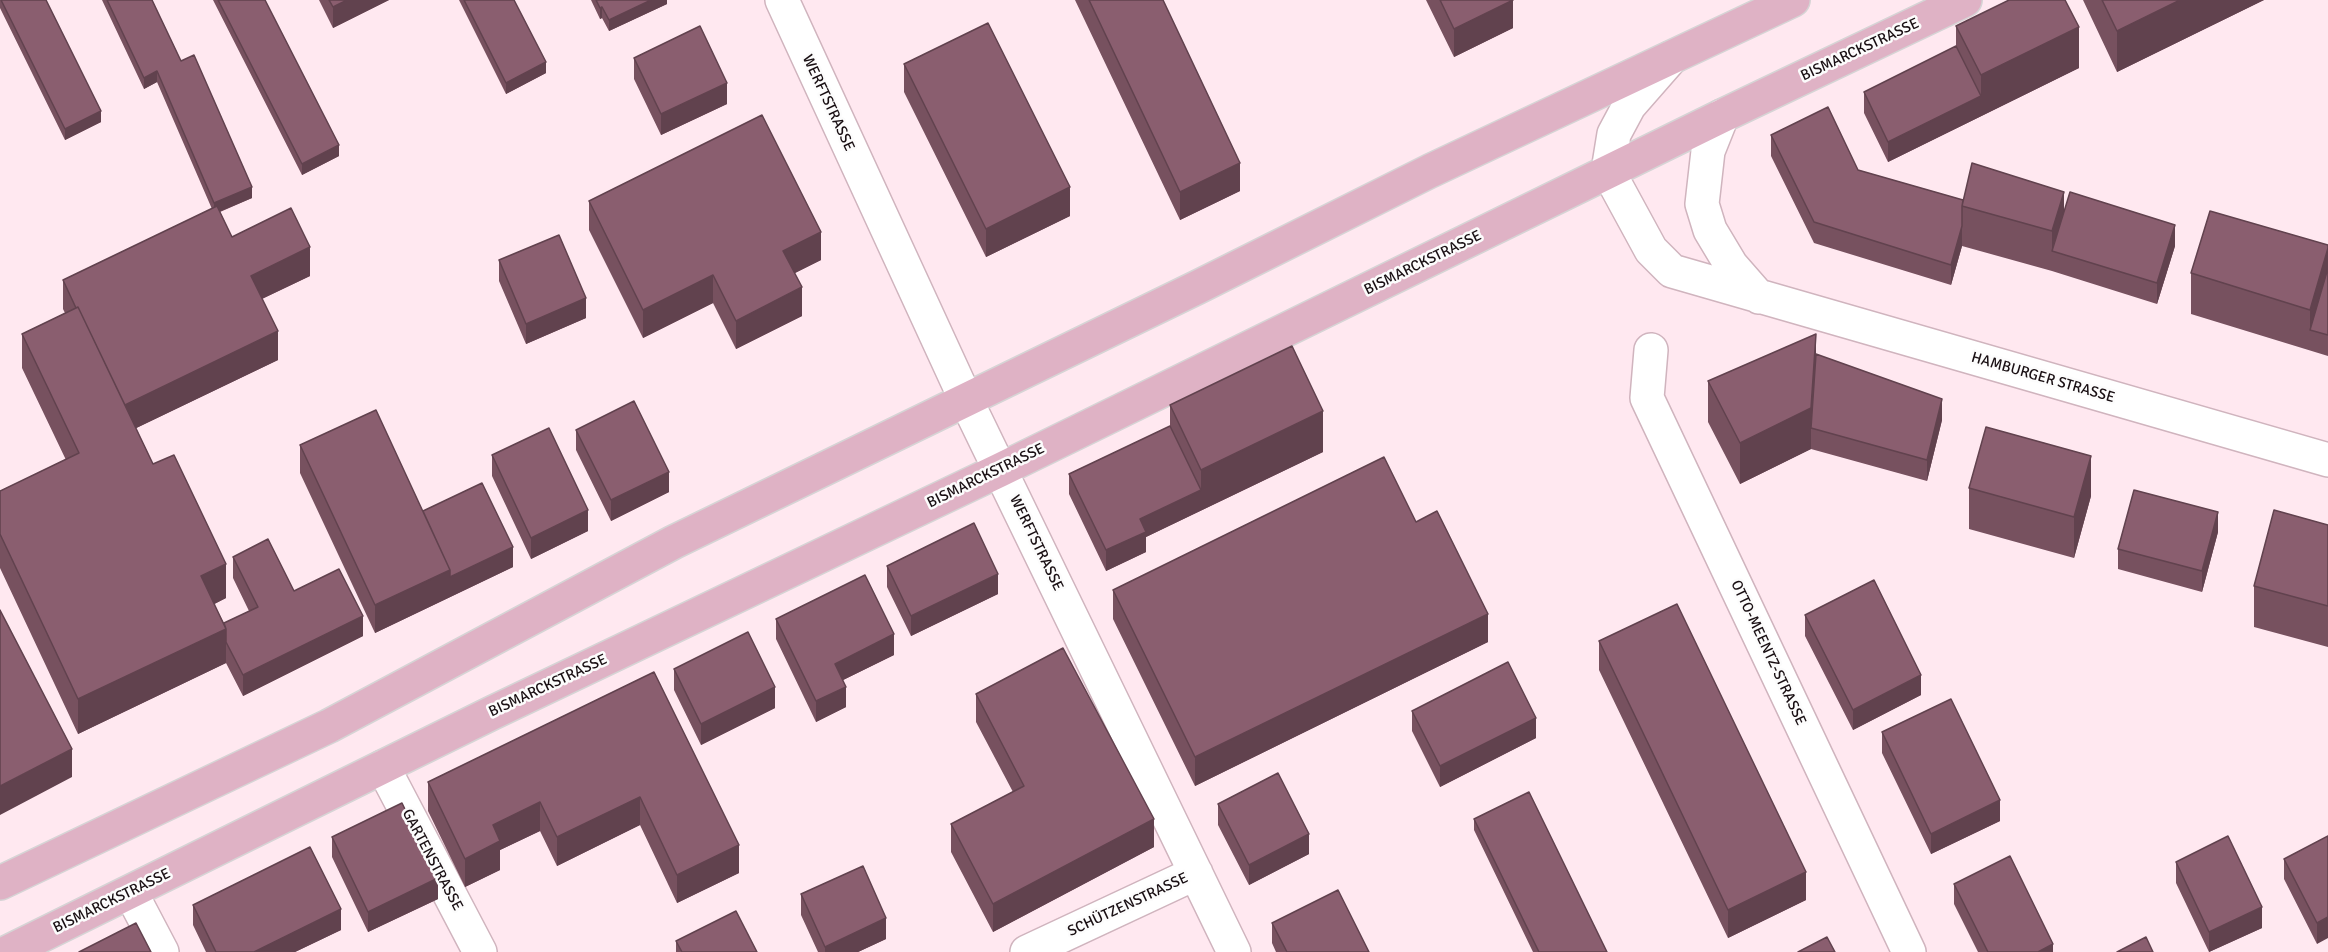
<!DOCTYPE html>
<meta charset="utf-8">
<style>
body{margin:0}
canvas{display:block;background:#ffe8f0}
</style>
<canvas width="2328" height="952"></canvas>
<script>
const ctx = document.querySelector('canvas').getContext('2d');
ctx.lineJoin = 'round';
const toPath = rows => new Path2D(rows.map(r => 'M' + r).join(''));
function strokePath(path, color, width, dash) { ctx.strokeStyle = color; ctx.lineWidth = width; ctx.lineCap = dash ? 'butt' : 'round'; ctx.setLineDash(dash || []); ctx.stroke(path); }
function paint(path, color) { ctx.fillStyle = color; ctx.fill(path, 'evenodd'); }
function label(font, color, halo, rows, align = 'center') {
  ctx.font = font + ' Signika,sans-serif'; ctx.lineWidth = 5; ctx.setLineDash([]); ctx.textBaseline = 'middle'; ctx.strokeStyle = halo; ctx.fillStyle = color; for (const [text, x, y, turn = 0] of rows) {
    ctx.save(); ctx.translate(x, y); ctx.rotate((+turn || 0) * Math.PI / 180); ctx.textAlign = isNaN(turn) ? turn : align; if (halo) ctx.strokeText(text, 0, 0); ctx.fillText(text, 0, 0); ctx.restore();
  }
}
const minor = toPath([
 [782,0,966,400,1234,952],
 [1671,58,1629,106,1614,134,1608,171,1651,250,1672,271,2328,460],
 [1722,116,1708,151,1702,204,1710,230,1731,265,1759,297],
 [1651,350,1647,398,1909,952],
 [383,767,480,952],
 [131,893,162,952],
 [1027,952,1196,873]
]);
const major = toPath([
 [0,883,329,726,674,542,1198,287,1430,171,1793,0],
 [8,952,492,713,1000,470,1722,116,1965,0]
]);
strokePath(minor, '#d0b4be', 36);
strokePath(major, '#d6d4d5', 36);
strokePath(minor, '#fff', 33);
strokePath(major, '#dfb2c5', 33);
paint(toPath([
 [0,0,46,0,101,122,65,140,0,8],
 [102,0,152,0,181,61,252,198,220,212,232,237,310,276,262,299,278,360,136,428,153,464,226,598,214,604,224,623,249,611,233,578,233,557,294,591,363,636,243,696,226,663,78,734,0,568,0,491,66,460,22,368,22,334,65,313,63,309,63,280,212,209,157,82,144,89],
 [213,0,265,0,339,156,302,175],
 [319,0,389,0,333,28],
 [459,0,514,0,546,73,506,94],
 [591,0,667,0,667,4,609,31,602,18,600,19],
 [1075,0,1163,0,1240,191,1180,220],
 [1426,0,1513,0,1513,28,1454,57],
 [2083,0,2264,0,2117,72],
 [1956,26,2079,68,1888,162,1864,113,1864,92,1956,46],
 [634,58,727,104,661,135,634,79],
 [904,64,1070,216,986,257,904,92],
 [1771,135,1858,170,1963,200,2064,211,2175,246,2157,304,2052,271,1962,246,1951,285,1814,243,1771,156],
 [589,201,821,260,795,273,802,316,736,349,713,303,643,338,589,230],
 [2328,245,2328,356,2191,314,2191,273],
 [499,260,586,318,526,344,499,281],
 [1816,355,1942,420,1927,481,1811,449,1740,484,1708,422,1708,381],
 [1170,405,1323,452,1146,537,1146,552,1106,571,1069,494,1069,474,1170,426],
 [576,430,669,492,611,521,576,450],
 [300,445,513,567,375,633,300,473],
 [492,455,588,531,531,559,492,476],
 [1969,488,2091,496,2074,558,1969,529],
 [1416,522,1488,642,1195,786,1113,619,1113,590],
 [2328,525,2328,647,2254,627,2254,586],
 [2218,532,2202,592,2118,569,2118,549],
 [887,566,998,594,911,636,887,587],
 [1805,615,1921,695,1853,730,1805,636],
 [776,619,894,655,843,680,846,707,816,722,776,639],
 [1599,641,1806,900,1728,938,1599,670],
 [674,669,775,708,701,745,674,690],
 [654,672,739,873,677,903,640,825,557,866,540,831,500,850,500,870,465,887,428,811,428,782],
 [976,694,1154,847,993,932,951,852,951,824,1013,792,976,722],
 [1412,711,1536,738,1440,787,1412,731],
 [1882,732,2000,821,1931,854,1882,753],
 [1218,804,1309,854,1249,885,1218,825],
 [1474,819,1607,952,1533,952,1474,830],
 [2328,836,2317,944,2284,879,2284,859],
 [332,837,438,899,368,932,332,857],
 [2176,862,2262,928,2209,952,2176,883],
 [1954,884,2053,952,1978,952,1954,904],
 [801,894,886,939,858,952,818,952,801,915],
 [193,905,341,930,295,952,206,952,193,925],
 [1272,923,1369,952,1276,952,1272,943],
 [676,941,757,952,676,952]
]), '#77515f');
paint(toPath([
 [347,0,389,0,333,28,333,7],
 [651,0,667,0,667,4,609,31,609,20],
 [1513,0,1513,28,1454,57,1454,29],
 [2180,0,2264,0,2117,72,2117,31],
 [602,7,602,18,600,19,600,8],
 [2079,27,2079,68,1888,162,1888,142,1981,96,1981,75],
 [546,62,546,73,506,94,506,83],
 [157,71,157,82,144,89,144,78],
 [727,83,727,104,661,135,661,114],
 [101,111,101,122,65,140,65,129],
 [339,145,339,156,302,175,302,164],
 [1240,163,1240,191,1180,220,1180,192],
 [252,187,252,198,214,214,214,203],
 [1070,187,1070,216,986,257,986,229],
 [2064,192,2064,233,2052,251,2052,231],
 [2175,225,2175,246,2157,304,2157,283],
 [1962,226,1962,246,1951,285,1951,265],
 [821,232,821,260,783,279,783,251],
 [310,247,310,276,251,304,251,276],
 [2328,248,2328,289,2310,330,2310,310],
 [713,275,713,303,643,338,643,310],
 [802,287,802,316,736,349,736,321],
 [586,298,586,318,526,344,526,324],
 [278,331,278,360,124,434,124,406],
 [1816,334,1816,375,1811,428,1811,449,1740,484,1740,443],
 [1942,399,1942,420,1927,481,1927,460],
 [1323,411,1323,452,1146,537,1146,552,1106,571,1106,550,1140,519,1201,490,1201,470],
 [2091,456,2091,496,2074,558,2074,517],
 [669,472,669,492,611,521,611,500],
 [588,510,588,531,531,559,531,538],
 [2218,512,2218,532,2202,592,2202,571],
 [513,547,513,567,375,633,375,605,450,570],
 [226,564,226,598,201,611,201,576],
 [998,574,998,594,911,636,911,616],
 [1488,614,1488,642,1195,786,1195,757],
 [363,616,363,636,243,696,243,675],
 [226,629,226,663,78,734,78,699],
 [894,634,894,655,835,684,835,664],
 [1921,675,1921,695,1853,730,1853,710],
 [775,687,775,708,701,745,701,724],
 [846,687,846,707,816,722,816,701],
 [1536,718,1536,738,1440,787,1440,766],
 [72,749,72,777,0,815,0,786],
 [640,797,640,825,557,866,557,837],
 [2000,800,2000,821,1931,854,1931,834],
 [540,802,540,831,500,850,500,870,465,887,465,859,493,825],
 [1154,819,1154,847,993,932,993,904],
 [1309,834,1309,854,1249,885,1249,865],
 [739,845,739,873,677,903,677,875],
 [1806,872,1806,900,1728,938,1728,910],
 [438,878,438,899,368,932,368,912],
 [2262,907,2262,928,2209,952,2209,932],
 [341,909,341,930,295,952,254,952],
 [2328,917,2328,938,2317,944,2317,923],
 [886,918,886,939,858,952,825,952,825,947],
 [2053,944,2053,952,2038,952]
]), '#61424e');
const building = toPath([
 [1,0,46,0,101,111,65,129,1,0],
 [107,0,152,0,181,61,194,55,252,187,214,203,157,71,144,78,107,0],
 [218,0,265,0,339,145,302,164,218,0],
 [329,0,347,0,333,7,329,0],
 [464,0,514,0,546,62,506,83,464,0],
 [596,0,651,0,609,20,602,7,600,8,596,0],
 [1089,0,1163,0,1240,163,1180,192,1089,0],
 [1440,0,1513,0,1454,29,1440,0],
 [2009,0,2065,0,2079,27,1981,75,1956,26,2009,0],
 [2102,0,2180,0,2117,31,2102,0],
 [988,23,1070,187,986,229,904,64,988,23],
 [700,26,727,83,661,114,634,58,700,26],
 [1956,46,1981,96,1888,142,1864,92,1956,46],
 [1828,107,1858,170,1963,200,1962,206,1962,226,1951,265,1814,222,1771,135,1828,107],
 [762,115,821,232,783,251,802,287,736,321,713,275,643,310,589,201,762,115],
 [1972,163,2064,192,2052,231,1962,206,1972,163],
 [2070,192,2175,225,2157,283,2052,251,2070,192],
 [217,206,232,237,291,208,310,247,251,276,278,331,125,405,78,307,76,308,63,280,217,206],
 [2210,211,2328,245,2328,248,2310,310,2191,273,2210,211],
 [559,235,586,298,526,324,499,260,559,235],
 [2328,268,2328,335,2310,330,2328,268],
 [78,307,153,464,174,455,226,564,201,576,226,629,78,699,0,534,0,491,79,453,22,334,78,307],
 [1816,334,1811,408,1740,443,1708,381,1816,334],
 [1292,346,1323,411,1201,470,1170,405,1292,346],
 [1816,354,1942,399,1927,460,1811,428,1816,354],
 [634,401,669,472,611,500,576,430,634,401],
 [376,410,450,570,375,605,300,445,376,410],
 [1170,426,1201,490,1140,519,1146,532,1106,550,1069,474,1170,426],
 [1986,427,2091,456,2074,517,1969,488,1986,427],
 [549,428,588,510,531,538,492,455,549,428],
 [1384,457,1416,522,1437,511,1488,614,1195,757,1113,590,1384,457],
 [482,483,513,547,450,577,450,570,423,511,482,483],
 [2134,490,2218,512,2202,571,2118,549,2134,490],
 [2274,510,2328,525,2328,606,2254,586,2274,510],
 [974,523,998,574,911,616,887,566,974,523],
 [268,539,294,591,339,569,363,616,243,675,226,642,226,629,224,623,258,607,233,557,268,539],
 [865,575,894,634,835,664,846,687,816,701,776,619,865,575],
 [1874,580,1921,675,1853,710,1805,615,1874,580],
 [1677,604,1806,872,1728,910,1599,641,1677,604],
 [0,610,72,749,0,786,0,610],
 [748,632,775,687,701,724,674,669,748,632],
 [1063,648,1154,819,993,904,951,824,1024,786,976,694,1063,648],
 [1508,662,1536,718,1440,766,1412,711,1508,662],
 [654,672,739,845,677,875,640,797,557,837,540,802,493,825,500,841,465,859,428,782,654,672],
 [1951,699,2000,800,1931,834,1882,732,1951,699],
 [1278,773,1309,834,1249,865,1218,804,1278,773],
 [1529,792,1607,952,1539,952,1474,819,1529,792],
 [402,803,438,878,368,912,332,837,402,803],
 [2228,836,2262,907,2209,932,2176,862,2228,836],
 [2328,836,2328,917,2317,923,2284,859,2328,836],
 [310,847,341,909,254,952,216,952,193,905,310,847],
 [2010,856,2053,944,2038,952,1988,952,1954,884,2010,856],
 [863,866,886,918,825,947,801,894,863,866],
 [1338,890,1369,952,1287,952,1272,923,1338,890],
 [736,911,757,952,682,952,676,941,736,911],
 [136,923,151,952,79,952,136,923],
 [1827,937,1835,952,1798,952,1827,937],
 [2146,937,2153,952,2117,952,2146,937]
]);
paint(building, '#8a5e6f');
strokePath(building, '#61424e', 1.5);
label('15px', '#190f13', '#fcfcfc', [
 ["BISMARCKSTRASSE",1860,50,-25],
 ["WERFTSTRASSE",828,103,65],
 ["BISMARCKSTRASSE",1423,263,-26],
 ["HAMBURGER STRASSE",2043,378,16],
 ["BISMARCKSTRASSE",986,476,-26],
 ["WERFTSTRASSE",1036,543,64],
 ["OTTO-MEENTZ-STRASSE",1768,653,65],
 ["BISMARCKSTRASSE",548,686,-25],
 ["GARTENSTRASSE",432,860,62],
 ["BISMARCKSTRASSE",112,901,-26],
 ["SCHÜTZENSTRASSE",1128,905,-25]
]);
</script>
